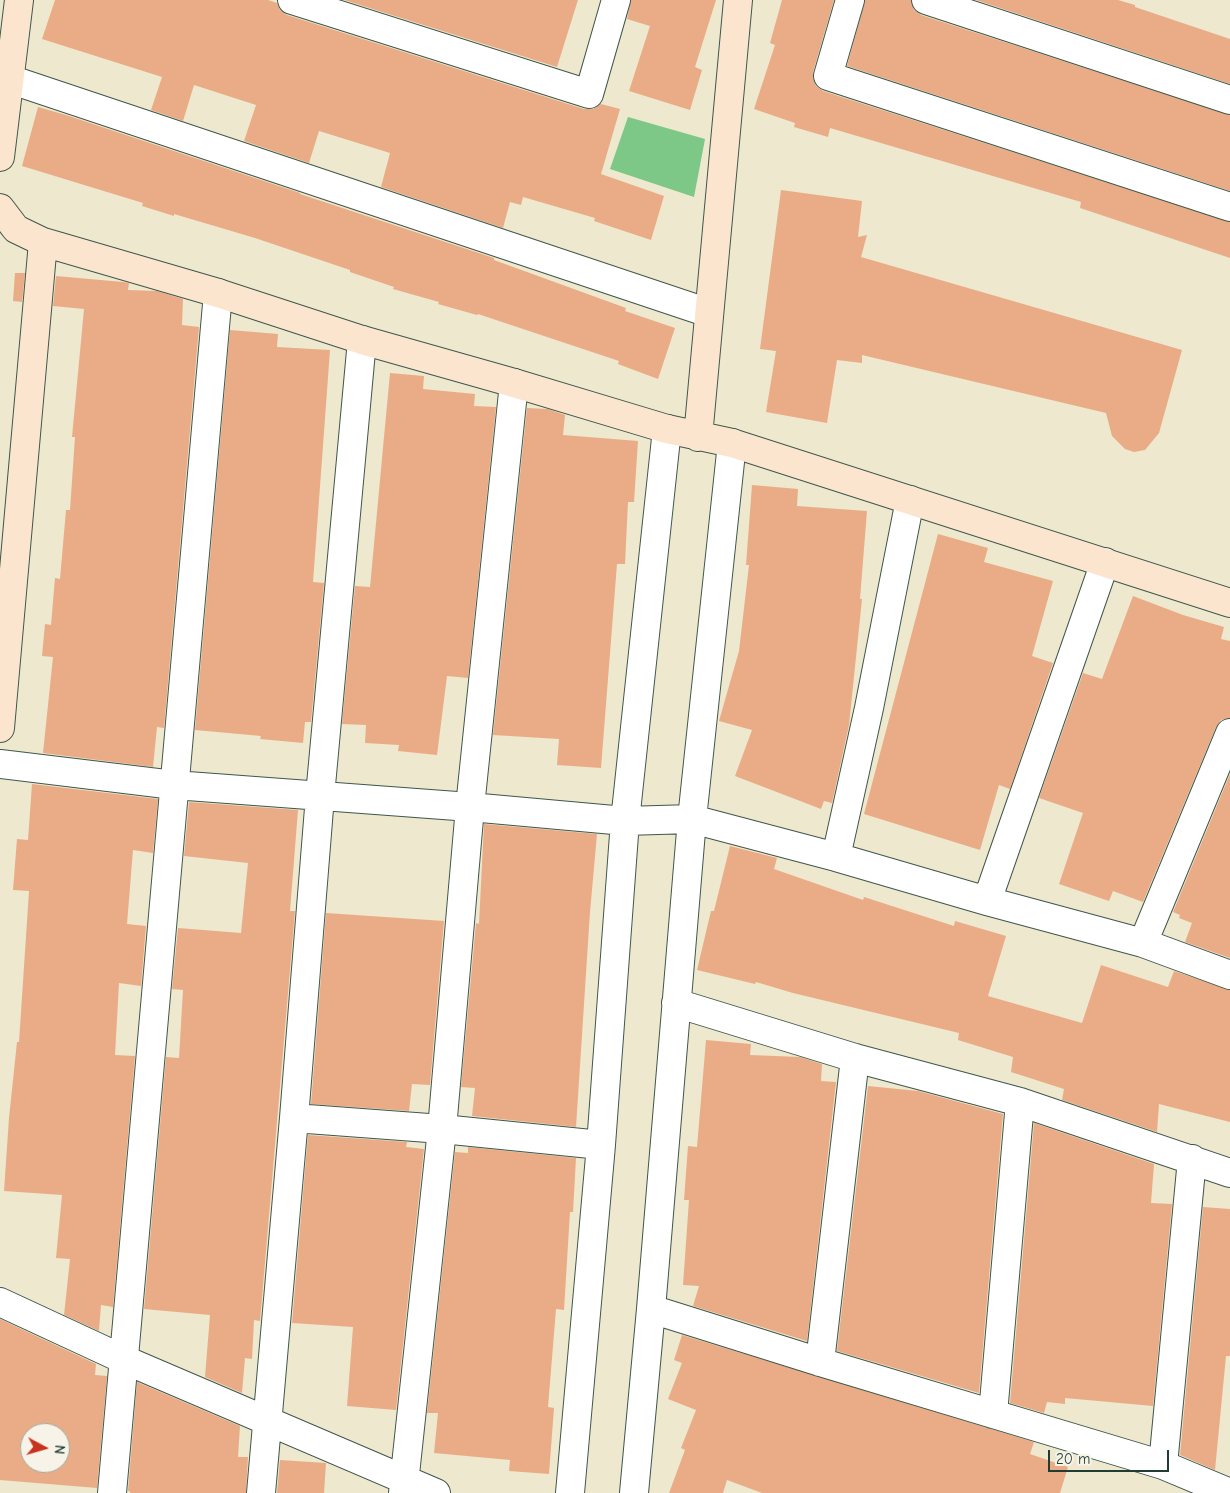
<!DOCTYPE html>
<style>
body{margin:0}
#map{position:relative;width:1230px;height:1493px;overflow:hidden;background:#ede8ce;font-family:"Comic Neue",sans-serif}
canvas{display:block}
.north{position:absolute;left:20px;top:1423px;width:50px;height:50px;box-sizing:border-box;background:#f7f3e8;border:1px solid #a1aaa0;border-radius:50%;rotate:96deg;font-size:14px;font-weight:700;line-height:20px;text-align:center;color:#1f3d34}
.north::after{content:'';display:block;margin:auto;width:18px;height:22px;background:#c8321e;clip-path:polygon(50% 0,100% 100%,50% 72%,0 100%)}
.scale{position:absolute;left:1048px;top:1450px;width:121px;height:22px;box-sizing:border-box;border:2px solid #1f3d34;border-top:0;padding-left:6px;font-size:15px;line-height:18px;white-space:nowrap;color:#1f3d34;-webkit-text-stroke:4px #f7f3e8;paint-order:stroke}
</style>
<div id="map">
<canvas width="1230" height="1493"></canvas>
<div class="north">N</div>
<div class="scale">20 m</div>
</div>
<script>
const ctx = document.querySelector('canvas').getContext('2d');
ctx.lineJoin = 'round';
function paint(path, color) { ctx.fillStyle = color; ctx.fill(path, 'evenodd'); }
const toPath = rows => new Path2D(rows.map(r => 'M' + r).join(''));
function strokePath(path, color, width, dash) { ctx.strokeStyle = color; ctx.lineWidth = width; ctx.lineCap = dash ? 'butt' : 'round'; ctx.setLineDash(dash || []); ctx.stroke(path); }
paint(toPath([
 [628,117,705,139,694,197,610,169]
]), '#7dc886');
paint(toPath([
 [55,0,268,0,277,3,280,10,287,15,584,109,593,109,601,104,620,109,601,174,664,196,651,240,594,221,595,218,523,197,521,205,510,202,503,228,381,187,390,153,319,131,309,163,244,141,256,105,194,85,183,121,151,110,162,77,42,39],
 [344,0,578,0,557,67],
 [631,0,716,0,695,67,702,70,690,110,629,91,650,26,627,19],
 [782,0,834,0,813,72,813,79,816,86,823,91,1230,222,1230,258,1080,208,1081,202,830,128,828,137,794,127,795,123,754,109,775,45,770,43],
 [865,0,911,0,914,10,921,15,1230,115,1230,191,847,66],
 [976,0,1118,0,1135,5,1135,7,1230,39,1230,84],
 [38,107,66,115,300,193,300,194,494,258,494,260,626,308,625,311,675,328,658,379,618,364,619,361,478,314,477,315,438,304,439,302,393,289,394,287,350,272,350,270,255,238,174,214,174,216,142,206,143,203,22,166],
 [781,190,862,201,858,237,867,235,861,257,1182,350,1159,433,1145,450,1134,452,1125,449,1112,436,1106,413,862,355,862,363,837,360,827,423,766,412,776,351,760,349],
 [15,273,25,273,22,302,13,301],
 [56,276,123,282,129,283,128,290,157,291,183,299,182,325,199,327,164,728,157,727,153,767,43,753,53,657,42,656,45,624,51,625,55,578,60,579,66,510,70,510,75,437,72,437,84,309,53,306],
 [230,330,278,334,277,347,330,350,313,582,324,583,311,722,305,722,303,743,260,739,261,736,195,730],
 [390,373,424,376,423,389,475,394,474,406,496,407,468,678,447,676,437,755,398,751,399,745,365,743,366,725,342,724,355,586,370,587],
 [527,408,548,409,565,415,563,435,638,441,634,502,628,502,625,564,617,564,601,768,557,765,559,739,493,735],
 [752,485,798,489,797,506,867,511,860,599,862,599,849,725,832,803,824,801,821,809,735,776,752,730,719,721,739,651,749,565,746,565],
 [938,534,988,548,984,562,1053,581,1032,656,1053,663,1010,789,999,785,980,850,864,814],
 [1133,596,1183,615,1224,627,1221,639,1230,641,1230,718,1221,720,1216,727,1143,902,1113,891,1109,901,1059,884,1083,813,1039,798,1083,673,1102,679],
 [1230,774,1230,958,1185,942,1192,923,1179,918,1180,915,1173,912],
 [32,784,158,799,153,853,133,850,127,924,146,926,141,986,119,983,115,1055,135,1056,113,1307,101,1305,99,1331,64,1315,70,1259,56,1258,62,1195,4,1191,9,1118,17,1042,19,1042,29,891,13,890,17,839,28,840],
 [189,802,298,810,290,911,295,911,260,1321,254,1320,252,1359,245,1358,242,1393,205,1377,210,1315,144,1309,166,1057,179,1058,183,990,172,989,178,928,241,933,248,863,184,856],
 [484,824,597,834,590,912,576,1127,472,1116,475,1088,461,1087,476,923,479,924],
 [730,846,777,858,774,869,863,900,864,897,954,926,955,921,1006,936,988,996,1082,1023,1101,965,1168,987,1174,971,1230,990,1230,1122,1159,1104,1157,1132,1062,1100,1064,1089,1011,1072,1013,1057,958,1040,959,1033,793,993,756,982,755,984,697,970,711,911,714,911],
 [326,913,444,921,430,1085,412,1084,409,1111,311,1104],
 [706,1040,751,1044,750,1055,800,1057,822,1064,821,1081,836,1082,807,1341,693,1306,699,1286,683,1285,689,1200,684,1200,688,1146,697,1147],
 [868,1086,918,1091,1003,1114,979,1393,837,1351],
 [1034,1123,1154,1164,1151,1203,1172,1204,1153,1406,1065,1398,1065,1404,1047,1402,1044,1413,1010,1403],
 [308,1135,407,1142,406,1147,424,1149,396,1410,347,1406,353,1327,292,1323],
 [468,1147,576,1158,573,1212,570,1212,564,1310,556,1309,548,1407,554,1408,549,1474,509,1471,510,1460,434,1453,438,1413,427,1413,455,1152,468,1153],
 [1203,1207,1230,1209,1230,1356,1226,1356,1215,1470,1180,1455],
 [0,1319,96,1364,95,1375,107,1376,97,1488,0,1480],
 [30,1433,60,1433,60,1463,30,1463],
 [682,1335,1034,1442,1030,1454,1068,1467,1060,1493,762,1493,727,1480,723,1493,669,1493,685,1450,681,1448,696,1410,668,1399,682,1363,674,1360],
 [137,1382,240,1426,238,1457,248,1457,246,1493,130,1493,130,1491,128,1491],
 [280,1460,326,1463,324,1493,277,1493]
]), '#eaac87');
const street = toPath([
 [292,0,589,94,616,0],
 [850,0,828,76,1230,207],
 [926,0,1230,100],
 [9,79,709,313],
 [0,764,174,785,470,807,625,821,692,819,836,857,987,901,1143,943,1230,975],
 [836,857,869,708,910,500],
 [987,901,1105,562],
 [1143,943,1230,733],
 [676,1003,855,1058,1020,1102,1230,1173],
 [294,1118,442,1129,601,1145],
 [0,1302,125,1360,436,1493],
 [651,1309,820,1362,1163,1465,1230,1493],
 [820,1362,855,1058],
 [993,1414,1020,1102],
 [1163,1465,1192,1159],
 [112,1493,218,293],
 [261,1493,294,1118,320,796,362,340],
 [403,1493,442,1129,470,807,514,383],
 [570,1493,601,1145,625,821,667,429],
 [634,1493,651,1309,692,819,732,443]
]);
const secondary = toPath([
 [0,157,19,0],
 [0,208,16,229,43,242,0,728],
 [43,242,218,293,362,340,514,383,667,429,732,443,1230,603],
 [698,437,738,0]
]);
strokePath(street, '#3e574b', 30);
strokePath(secondary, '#3e574b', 30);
strokePath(street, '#fff', 28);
strokePath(secondary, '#fbe5cf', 28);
</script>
